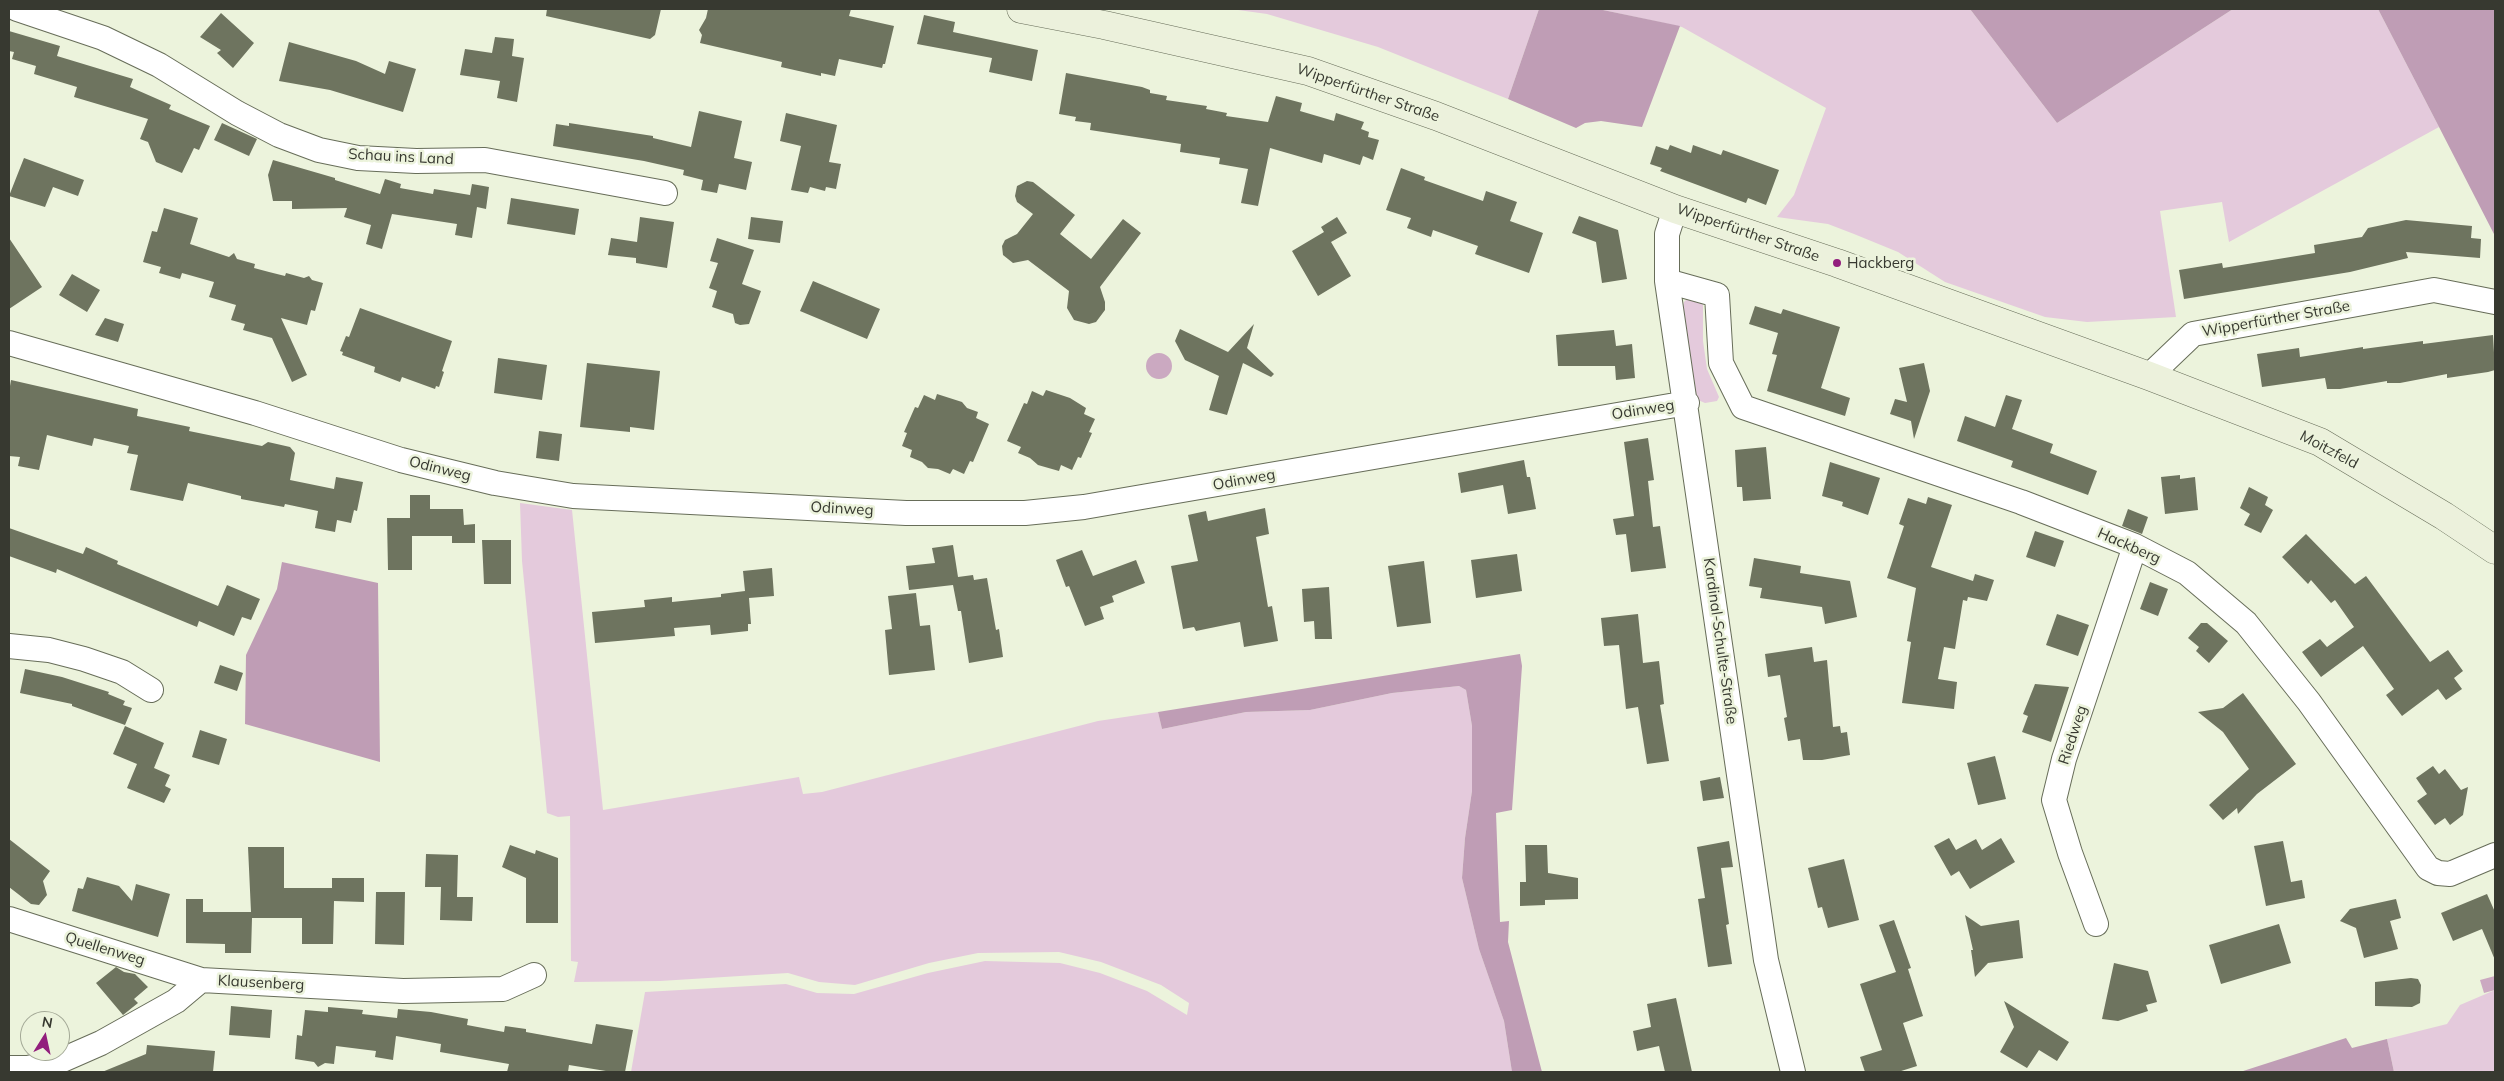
<!DOCTYPE html>
<meta charset="utf-8">
<style>
body{margin:0}
#map{position:relative;width:2504px;height:1081px;overflow:hidden;background:#ecf3dc;font-family:Mulish,sans-serif}
canvas{display:block}
.frame{position:absolute;inset:0;border:10px solid #373930;pointer-events:none}
.north{position:absolute;left:20px;top:1011px;width:50px;height:50px;box-sizing:border-box;background:#ecf3dc;border:1px solid #a4a997;border-radius:50%;rotate:10deg;font-size:14px;font-weight:700;line-height:20px;text-align:center;color:#373930}
.north::after{content:'';display:block;margin:auto;width:18px;height:22px;background:#921e7d;clip-path:polygon(50% 0,100% 100%,50% 72%,0 100%)}
</style>
<div id="map">
<canvas width="2504" height="1081"></canvas>
<div class="frame"></div>
<div class="north">N</div>
</div>
<script>
const ctx = document.querySelector('canvas').getContext('2d');
ctx.lineJoin = 'round';
function paint(path, color) { ctx.fillStyle = color; ctx.fill(path, 'evenodd'); }
const toPath = rows => new Path2D(rows.map(r => 'M' + r).join(''));
function strokePath(path, color, width, dash) { ctx.strokeStyle = color; ctx.lineWidth = width; ctx.lineCap = dash ? 'butt' : 'round'; ctx.setLineDash(dash || []); ctx.stroke(path); }
function label(font, color, halo, rows, align = 'center') {
  ctx.font = font + ' Mulish,sans-serif'; ctx.lineWidth = 5; ctx.setLineDash([]); ctx.textBaseline = 'middle'; ctx.strokeStyle = halo; ctx.fillStyle = color; for (const [text, x, y, turn = 0] of rows) {
    ctx.save(); ctx.translate(x, y); ctx.rotate((+turn || 0) * Math.PI / 180); ctx.textAlign = isNaN(turn) ? turn : align; if (halo) ctx.strokeText(text, 0, 0); ctx.fillText(text, 0, 0); ctx.restore();
  }
}
paint(toPath([
 [1231,9,1539,9,1508,99,1378,47,1267,14],
 [1570,9,1970,9,2057,123,2233,9,2378,9,2439,127,2229,242,2222,202,2160,211,2176,317,2087,322,2045,317,1945,282,1898,252,1854,234,1828,224,1777,217,1794,195,1826,108,1682,27,1603,10],
 [1690,296,1697,297,1703,305,1703,341,1707,369,1719,397,1717,401,1705,403,1698,400,1693,383,1683,308,1684,302],
 [520,503,572,510,603,810,799,777,803,794,822,792,1098,721,1158,712,1162,729,1246,712,1310,710,1392,693,1459,686,1466,690,1472,726,1472,791,1465,838,1462,878,1479,949,1504,1021,1512,1072,631,1072,645,992,786,984,817,993,854,994,928,973,985,961,1060,963,1100,973,1147,991,1187,1015,1189,1003,1161,985,1101,962,1059,952,978,953,929,963,855,985,819,982,788,973,660,981,574,982,578,962,571,961,570,816,558,817,547,813,522,561],
 [2495,990,2495,1072,2394,1072,2387,1039,2447,1024,2460,1005]
]), '#e4cadc');
paint(toPath([
 [1539,9,1603,10,1680,26,1642,127,1601,121,1585,123,1576,128,1508,99],
 [1970,9,2233,9,2057,123],
 [2378,9,2495,9,2495,236,2439,127],
 [282,562,378,583,380,762,245,724,246,655,277,589],
 [1520,654,1522,666,1512,810,1496,813,1500,922,1509,921,1508,942,1542,1072,1512,1072,1504,1021,1479,949,1462,878,1465,838,1472,791,1472,726,1466,690,1459,686,1392,693,1310,710,1246,712,1162,729,1158,712],
 [2346,1038,2352,1048,2387,1039,2394,1072,2240,1072]
]), '#bf9db5');
paint(toPath([
 '1146 366a13 13 0 1 1 26 0a13 13 0 1 1-26 0Z',
 [2495,976,2495,990,2484,993,2480,980]
]), '#cba9c1');
paint(toPath([
 [547,9,661,9,655,35,650,39,546,16],
 [708,9,851,9,849,16,894,26,885,64,883,64,882,68,839,59,835,76,821,73,821,76,781,67,782,62,700,43,702,35,699,30,706,18],
 [221,13,254,43,233,68,217,53,221,50,200,37],
 [924,15,955,22,953,32,1038,50,1032,81,989,72,992,58,917,44],
 [9,31,60,46,57,56,133,79,130,87,171,105,169,109,210,126,199,150,194,148,182,173,156,162,148,142,140,139,148,119,74,97,77,87,34,74,36,66,12,59,14,52,9,51],
 [495,37,514,39,512,56,524,58,517,102,497,98,500,81,460,75,465,49,492,53],
 [289,42,356,61,385,74,389,61,416,69,403,112,330,90,279,81],
 [1066,73,1142,87,1150,90,1150,93,1167,96,1166,100,1207,106,1206,109,1227,113,1226,116,1268,122,1276,96,1302,103,1300,111,1334,121,1336,113,1364,122,1361,129,1369,132,1368,137,1379,140,1373,160,1363,156,1360,165,1324,154,1322,163,1270,148,1258,206,1241,203,1248,169,1219,164,1220,158,1180,152,1181,144,1090,130,1091,123,1075,121,1076,117,1059,114],
 [699,111,742,121,734,158,752,162,746,190,719,184,717,193,701,190,703,180,683,175,684,170,644,161,553,146,556,124,569,126,569,123,653,136,653,138,691,147],
 [786,113,837,125,829,162,841,164,836,189,826,187,825,191,810,187,808,193,791,190,801,146,780,141],
 [222,123,257,139,249,156,214,140],
 [1670,145,1691,153,1693,145,1721,155,1723,150,1779,170,1766,205,1748,198,1746,203,1660,171,1662,168,1650,164,1656,146,1668,150],
 [24,158,84,180,78,196,53,187,45,207,9,196],
 [273,160,335,178,335,180,380,194,385,179,401,184,400,188,433,194,434,189,470,195,472,184,489,187,486,209,477,207,472,238,455,235,457,224,392,214,382,249,366,244,371,225,344,217,347,208,292,209,292,201,273,201,268,175],
 [1401,168,1425,177,1424,180,1483,201,1486,191,1517,202,1510,221,1543,233,1529,273,1475,254,1478,246,1433,230,1431,237,1407,228,1411,218,1386,210],
 [1027,181,1033,182,1075,215,1060,234,1091,259,1123,219,1141,233,1100,287,1105,302,1105,310,1096,322,1089,324,1074,320,1067,308,1069,291,1028,260,1013,263,1003,255,1002,246,1005,240,1017,234,1033,214,1017,202,1015,196,1017,186],
 [511,198,579,209,575,235,507,224],
 [164,208,198,218,190,244,229,257,234,253,237,259,255,264,254,268,269,272,285,276,286,273,304,278,309,276,312,280,323,283,315,311,311,310,307,325,281,318,307,375,292,382,272,338,243,330,245,324,231,320,236,305,209,297,214,282,182,273,180,279,159,273,161,267,143,262,152,231,157,232],
 [1579,216,1618,230,1627,279,1602,283,1596,242,1572,233],
 [640,217,674,222,667,268,636,263,636,258,608,255,611,238,637,242],
 [751,217,783,221,780,243,748,239],
 [1337,217,1347,233,1331,242,1351,276,1318,296,1292,251,1324,232,1321,227],
 [2406,220,2472,226,2471,238,2481,239,2480,258,2406,252,2408,258,2350,272,2184,299,2179,270,2222,263,2223,268,2315,253,2314,245,2362,237,2368,228],
 [9,238,42,287,9,309],
 [717,238,754,250,742,284,761,291,749,324,740,325,735,323,733,314,712,307,717,291,709,288,718,263,710,261],
 [72,274,100,290,87,312,59,295],
 [813,281,880,309,867,339,800,311],
 [1755,306,1781,314,1783,309,1840,327,1821,388,1850,398,1845,416,1767,391,1777,355,1772,354,1778,333,1749,324],
 [360,308,452,341,442,371,444,372,439,387,436,386,435,389,402,377,400,382,374,372,375,367,342,355,343,352,340,351,346,336,349,337],
 [105,318,124,324,118,342,95,335],
 [1254,324,1247,348,1274,374,1271,377,1243,363,1227,415,1209,410,1219,376,1185,360,1175,341,1180,329,1228,352],
 [1614,330,1616,346,1632,344,1635,378,1616,380,1615,366,1558,366,1556,335],
 [2493,335,2495,370,2488,372,2447,378,2447,374,2400,383,2387,383,2387,381,2340,389,2327,389,2325,378,2262,387,2257,354,2299,348,2300,357,2363,347,2363,349,2423,341,2423,344],
 [498,358,547,365,542,400,494,393],
 [587,363,660,371,654,430,630,427,630,432,580,427],
 [1924,363,1930,391,1914,439,1911,421,1890,414,1895,399,1907,402,1899,368],
 [11,380,138,409,137,416,190,427,189,431,262,446,268,442,290,447,295,453,290,480,334,489,336,477,363,482,357,511,354,510,351,523,337,520,335,532,315,528,318,511,285,504,284,507,241,499,241,496,188,483,183,501,130,490,138,455,127,453,129,446,94,438,92,446,47,435,39,470,18,466,20,457,9,456,9,392],
 [1046,390,1070,398,1086,408,1084,414,1095,419,1089,432,1092,433,1081,458,1078,457,1072,470,1061,465,1059,471,1038,465,1030,458,1018,453,1021,447,1007,441,1024,403,1027,404,1032,391,1043,396],
 [937,394,962,402,967,408,978,412,976,418,989,424,973,462,970,461,964,474,953,469,950,474,938,469,928,468,922,462,910,457,912,450,902,446,907,433,904,432,915,407,918,408,924,395,935,400],
 [2006,395,2022,400,2012,429,2053,444,2050,453,2097,471,2088,495,2011,467,2013,461,1957,441,1965,416,1995,427],
 [539,431,562,434,559,461,536,458],
 [1648,438,1654,480,1648,481,1653,527,1660,526,1666,568,1631,572,1626,534,1616,535,1613,519,1634,516,1624,442],
 [1766,447,1771,499,1743,501,1742,487,1737,487,1735,450],
 [1524,460,1527,477,1530,477,1536,509,1508,514,1503,485,1461,493,1458,473],
 [1830,462,1880,478,1868,515,1842,506,1843,502,1822,496],
 [2180,475,2180,479,2195,477,2198,510,2165,514,2161,477],
 [2249,487,2268,497,2265,505,2273,510,2261,533,2244,525,2250,514,2240,508],
 [410,495,430,495,430,509,463,509,464,525,475,524,475,543,452,543,452,536,412,536,412,570,388,570,387,518,410,518],
 [1928,497,1952,505,1931,567,1973,581,1975,574,1994,580,1987,601,1968,597,1967,601,1963,600,1955,649,1944,647,1938,679,1957,682,1954,709,1902,703,1911,642,1907,641,1916,588,1887,578,1904,526,1899,524,1908,498,1926,504],
 [1265,508,1269,534,1256,537,1268,607,1272,606,1278,641,1244,647,1240,622,1196,631,1194,627,1183,629,1171,566,1198,561,1188,515,1206,511,1208,521],
 [2128,509,2148,517,2142,534,2122,526],
 [9,528,83,554,86,547,118,561,117,564,218,606,227,585,260,599,251,620,242,617,234,636,199,621,197,627,57,569,56,573,9,556],
 [2035,531,2064,541,2055,567,2026,557],
 [2306,534,2355,584,2366,576,2430,662,2448,650,2463,671,2454,678,2462,689,2446,700,2438,689,2402,716,2386,695,2394,689,2363,646,2321,677,2302,652,2320,639,2327,647,2354,627,2335,600,2331,603,2311,580,2308,584,2282,557],
 [482,540,511,540,511,584,484,584],
 [953,545,958,577,973,575,974,580,987,578,996,630,999,629,1003,657,969,663,961,611,958,611,953,585,909,590,906,566,935,563,932,548],
 [1082,550,1093,576,1136,560,1145,583,1112,596,1114,602,1100,607,1104,619,1085,626,1069,586,1066,587,1056,560],
 [1517,554,1522,591,1476,598,1471,560],
 [1754,558,1801,566,1800,573,1850,581,1857,617,1825,624,1822,607,1760,598,1762,588,1749,586],
 [1424,561,1431,623,1397,627,1388,566],
 [772,568,774,596,749,598,751,624,748,624,748,631,711,635,710,625,674,628,675,636,595,643,592,612,645,607,644,600,672,597,672,602,721,597,721,594,745,591,743,571],
 [2150,582,2168,589,2158,616,2140,609],
 [1329,587,1332,639,1315,639,1314,621,1304,622,1302,589],
 [916,593,920,626,930,625,935,670,889,675,885,630,892,629,888,596],
 [1638,614,1643,663,1659,661,1664,704,1660,705,1669,761,1647,764,1638,707,1626,709,1619,645,1604,646,1601,618],
 [2057,614,2089,625,2078,656,2046,645],
 [2201,623,2207,623,2228,641,2209,663,2196,651,2199,647,2188,638],
 [1812,647,1814,662,1827,660,1833,727,1840,726,1841,733,1847,732,1850,755,1822,760,1803,760,1800,739,1788,741,1784,718,1787,717,1780,675,1768,677,1765,654],
 [220,665,243,673,237,691,214,683],
 [25,669,62,677,109,692,108,694,125,701,123,705,132,708,125,725,72,706,72,704,20,693],
 [2035,684,2069,687,2051,742,2022,732,2028,716,2023,714],
 [2243,693,2296,764,2257,794,2238,814,2237,808,2223,820,2209,805,2249,769,2223,732,2198,712,2223,708],
 [125,726,164,743,154,768,170,775,165,786,171,789,164,803,127,788,137,764,113,754],
 [200,730,227,739,219,765,192,757],
 [1995,756,2006,799,1978,805,1967,763],
 [2433,766,2439,774,2445,769,2461,790,2468,787,2463,815,2450,825,2445,818,2435,825,2417,801,2427,794,2416,778],
 [1720,777,1724,798,1703,801,1700,781],
 [1949,838,1956,850,1976,839,1982,850,2001,838,2015,862,1970,889,1959,871,1951,876,1934,846],
 [9,839,50,871,43,881,47,895,39,905,31,904,9,887],
 [1729,841,1733,867,1721,868,1729,924,1726,925,1732,964,1708,967,1698,899,1705,898,1697,847],
 [2283,841,2291,882,2302,880,2305,898,2266,906,2254,846],
 [510,845,535,854,536,850,558,858,558,923,526,923,526,878,502,867],
 [1525,845,1547,845,1548,873,1578,878,1578,899,1545,900,1545,905,1520,906,1520,882,1526,882],
 [248,847,284,847,284,888,332,888,332,878,364,878,364,902,334,901,333,944,302,944,302,918,252,918,251,953,225,953,225,944,186,943,186,899,203,899,203,912,251,912],
 [426,854,458,855,457,897,473,897,472,921,440,920,441,887,425,887],
 [1844,859,1859,920,1828,928,1822,907,1818,908,1808,868],
 [87,877,119,886,132,901,136,884,170,894,158,937,72,911,78,888,83,889],
 [376,892,405,892,404,945,375,944],
 [2487,894,2495,912,2495,960,2482,929,2453,941,2441,913],
 [2396,899,2401,918,2390,921,2398,949,2364,958,2356,928,2340,921,2350,909],
 [1965,915,1981,926,2019,920,2023,958,1988,963,1975,977,1971,950,1973,950],
 [1894,920,1911,968,1908,969,1923,1016,1903,1023,1917,1066,1898,1072,1865,1072,1860,1057,1882,1050,1860,984,1896,972,1879,925],
 [2279,924,2291,963,2221,984,2209,945],
 [2114,963,2148,971,2157,1002,2146,1005,2148,1011,2118,1021,2102,1019],
 [116,967,124,972,135,974,148,987,134,999,138,1003,123,1015,96,983],
 [2411,978,2418,979,2421,985,2420,1003,2412,1007,2375,1006,2375,982],
 [1676,998,1692,1072,1665,1072,1659,1046,1637,1051,1633,1031,1651,1027,1647,1004],
 [2004,1001,2069,1042,2057,1061,2039,1050,2027,1068,2000,1052,2014,1027],
 [231,1006,272,1010,270,1038,229,1035],
 [328,1007,363,1010,362,1014,397,1018,398,1009,431,1012,468,1019,467,1025,504,1032,505,1026,526,1029,526,1032,592,1044,596,1024,633,1030,625,1072,612,1072,569,1065,568,1072,507,1072,509,1064,440,1052,441,1044,396,1036,393,1060,375,1057,376,1051,336,1046,334,1064,325,1063,318,1067,314,1062,295,1059,297,1035,302,1036,305,1010,328,1012],
 [147,1045,215,1051,213,1072,102,1072,146,1054]
]), '#6e745f');
const minor = toPath([
 [17,9,103,38,159,65,237,113,279,135,319,150,358,158,416,161,485,160,665,193],
 [1675,209,1667,234,1667,281,1766,960,1793,1072],
 [1667,281,1717,295,1721,363,1743,407,2021,502,2135,546,2187,573,2246,623,2309,702,2428,868,2438,873,2450,874,2495,855],
 [9,343,255,413,401,460,495,483,573,496,906,513,1025,513,1084,507,1687,403],
 [2149,376,2193,334,2434,290,2495,302],
 [9,646,49,650,84,659,122,672,151,690],
 [9,919,201,980,403,991,503,989,534,975],
 [2096,924,2070,853,2054,800,2064,759,2135,546],
 [9,1068,28,1068,60,1061,101,1043,176,1001,201,980]
]);
const secondary = toPath([
 [1021,9,1104,25,1308,71,1436,116,1675,209,1837,263,2149,376,2320,442,2444,516,2495,550]
]);
strokePath(minor, '#676d59', 26);
strokePath(secondary, '#676d59', 29);
strokePath(minor, '#fff', 24);
strokePath(secondary, '#ecf1dc', 28);
for (const [x, y, r, color] of [
 [1837,263,5,"#921e7d"]
]) { const dot = new Path2D(); dot.arc(x, y, r, 0, 2 * Math.PI); ctx.fillStyle = color; ctx.fill(dot); strokePath(dot, '#ecf3dc', 2); }
label('15px', '#373930', '#ecf3dc', [
 ["Wipperfürther Straße",1368,93,19],
 ["Schau ins Land",401,157,3],
 ["Wipperfürther Straße",1748,233,19],
 ["Wipperfürther Straße",2276,319,-10],
 ["Odinweg",1643,410,-9],
 ["Moitzfeld",2329,450,28],
 ["Odinweg",440,469,14],
 ["Odinweg",1244,480,-10],
 ["Odinweg",842,509,3],
 ["Hackberg",2129,546,24],
 ["Kardinal-Schulte-Straße",1720,641,82],
 ["Riedweg",2073,735,-72],
 ["Quellenweg",105,949,17],
 ["Klausenberg",261,983,3]
]);
label('15px', '#373930', '#ecf3dc', [
 ["Hackberg",1847,263]
], 'left');
</script>
